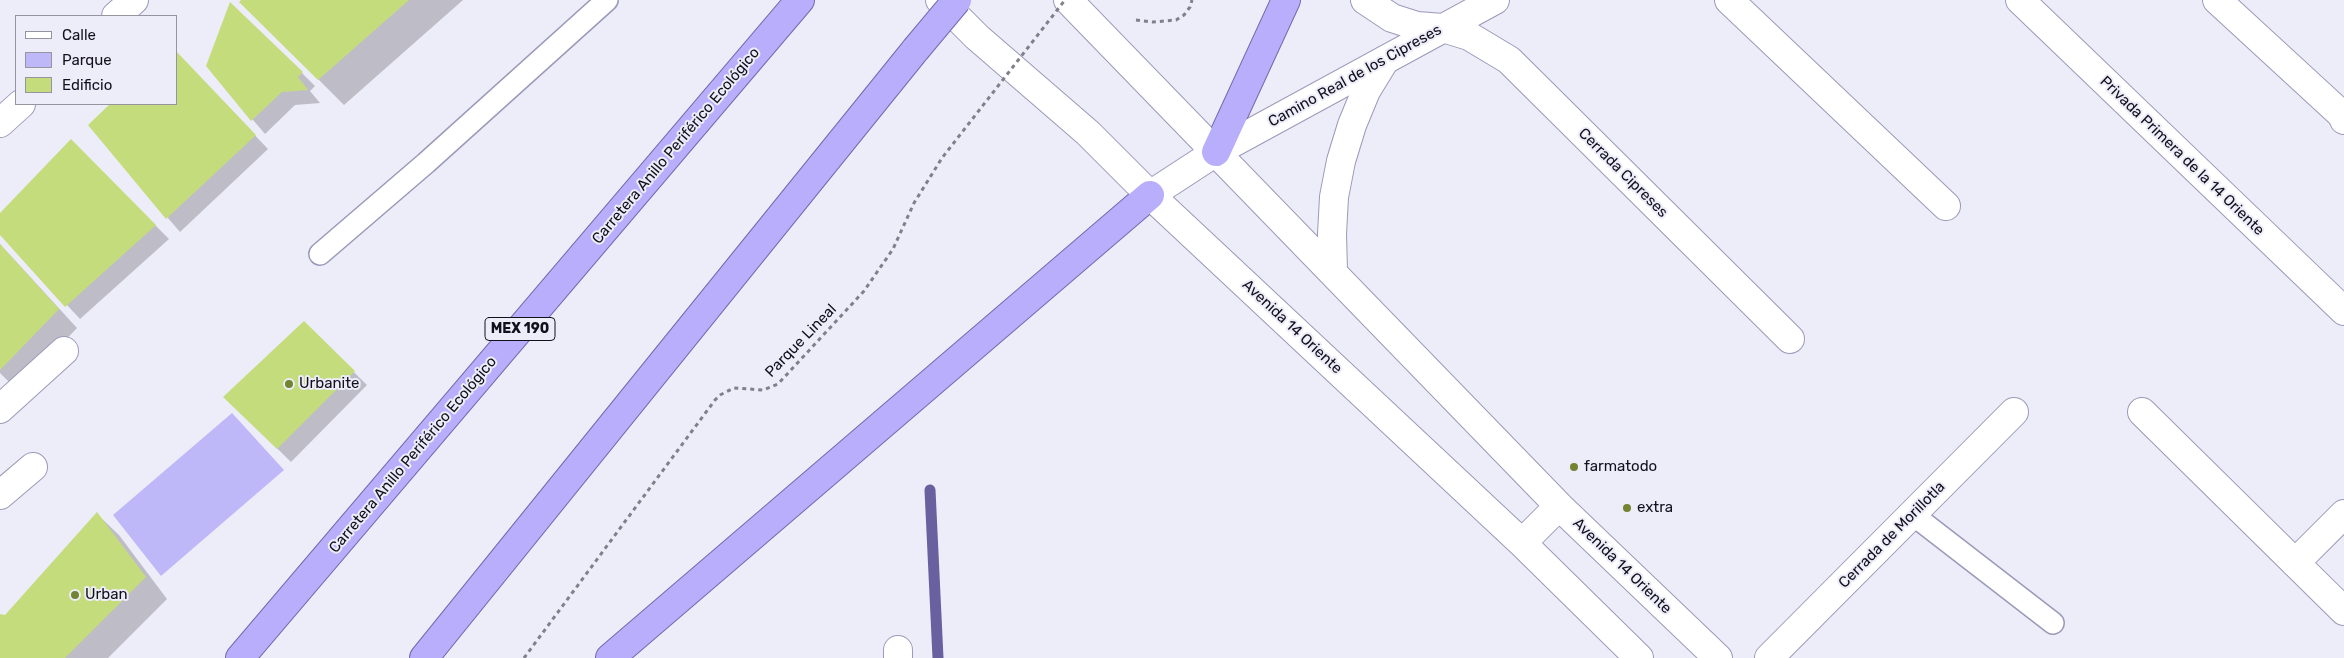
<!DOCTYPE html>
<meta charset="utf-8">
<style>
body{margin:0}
#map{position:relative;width:2344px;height:658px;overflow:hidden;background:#edecf9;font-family:Rubik,sans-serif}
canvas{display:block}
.legend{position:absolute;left:15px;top:15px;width:162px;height:90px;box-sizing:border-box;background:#edecf9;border:1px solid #9594a0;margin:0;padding:6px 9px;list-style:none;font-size:15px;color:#11101b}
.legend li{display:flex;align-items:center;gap:10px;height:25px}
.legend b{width:25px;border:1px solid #9594a0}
</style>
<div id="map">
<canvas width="2344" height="658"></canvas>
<ul class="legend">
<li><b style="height:6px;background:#fff"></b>Calle</li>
<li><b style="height:14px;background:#beb8f8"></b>Parque</li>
<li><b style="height:14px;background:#c5dc7c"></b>Edificio</li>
</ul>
</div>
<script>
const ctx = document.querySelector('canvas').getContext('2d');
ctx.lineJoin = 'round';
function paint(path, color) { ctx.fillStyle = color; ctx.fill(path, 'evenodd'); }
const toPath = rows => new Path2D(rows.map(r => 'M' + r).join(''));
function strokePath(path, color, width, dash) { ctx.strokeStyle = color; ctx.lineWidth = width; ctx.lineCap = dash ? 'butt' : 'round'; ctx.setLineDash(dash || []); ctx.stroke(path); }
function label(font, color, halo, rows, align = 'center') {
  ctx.font = font + ' Rubik,sans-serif'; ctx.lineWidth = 4; ctx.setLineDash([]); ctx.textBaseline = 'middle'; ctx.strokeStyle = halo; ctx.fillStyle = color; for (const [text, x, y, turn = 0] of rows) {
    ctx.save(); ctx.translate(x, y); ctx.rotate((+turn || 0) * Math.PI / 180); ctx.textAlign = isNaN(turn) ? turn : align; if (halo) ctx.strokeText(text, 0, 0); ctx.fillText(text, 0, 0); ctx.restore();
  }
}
paint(toPath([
 [232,413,284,470,161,576,113,515]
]), '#beb8f8');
paint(toPath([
 [243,0,463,0,344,105,241,2],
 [176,53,268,149,180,232,89,126,112,104,176,104],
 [207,66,302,73,315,86,310,91,320,103,295,105,265,134],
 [71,141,169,239,80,319,0,233,0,215],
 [0,244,77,328,17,390,0,373],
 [304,323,367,385,291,462,238,410],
 [97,514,119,535,167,599,108,658,0,658,0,616,5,616]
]), '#0003');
strokePath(toPath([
 [930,490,938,658]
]), '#69609f', 11);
paint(toPath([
 [241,0,409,0,318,80,239,2],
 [230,2,303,72,298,77,308,90,282,92,251,121,206,66],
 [176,51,256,135,166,219,88,125,110,104,176,104],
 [71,139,156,225,65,307,0,235,0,213],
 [0,244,59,309,0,370],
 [304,321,355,371,277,449,223,397],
 [97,512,146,577,65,658,0,658,0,614,5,615]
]), '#c5dc7c');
const service = toPath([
 [320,254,426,163,607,0],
 [1912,514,2053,623]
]);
const minor = toPath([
 [1365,0,1392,18,1417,26,1443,28,1469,36,1509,60,1790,339],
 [1729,0,1946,206],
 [2020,0,2344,311],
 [2217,0,2342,115,2344,120],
 [1150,195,1216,152,1495,0],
 [0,409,64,351],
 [2142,412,2344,611],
 [0,495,33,467],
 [2295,563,2344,514],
 [898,650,898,658],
 [1769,658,2014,412]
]);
const tertiary = toPath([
 [116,16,134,0],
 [0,123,21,104]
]);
const secondary = toPath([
 [940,0,977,37,1088,133,1150,195,1522,543,1639,658],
 [1068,0,1559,506,1718,658],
 [1333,271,1332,234,1334,197,1341,161,1352,125,1366,91,1385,60],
 [1522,543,1559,506]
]);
const trunk = toPath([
 [1216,152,1286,0],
 [240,658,800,0],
 [424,658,916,49],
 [610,658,1150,195]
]);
strokePath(service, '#9c99b9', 24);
strokePath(minor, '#9c99b9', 30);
strokePath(tertiary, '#9c99b9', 30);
strokePath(secondary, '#9c99b9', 30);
strokePath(trunk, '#726aad', 30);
strokePath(toPath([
 [1136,20,1153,22,1176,20,1184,15,1190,7,1192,0]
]), '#807f8b', 3, [4, 4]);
strokePath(service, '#fff', 21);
strokePath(minor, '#fff', 28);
strokePath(tertiary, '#fff', 28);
strokePath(secondary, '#fff', 28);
strokePath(trunk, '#b8aefc', 28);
const trunkBridge = toPath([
 [916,49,957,0]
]);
strokePath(trunkBridge, '#726aad', 30, []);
strokePath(toPath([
 [524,658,715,400,720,395,734,388,763,390,778,384,864,291,893,249,914,203,942,158,1065,0]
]), '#807f8b', 3, [4, 4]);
strokePath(trunkBridge, '#b8aefc', 28);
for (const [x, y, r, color] of [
 [289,384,5,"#728332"],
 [1574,467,5,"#728332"],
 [1627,508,5,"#728332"],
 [75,595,5,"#728332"]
]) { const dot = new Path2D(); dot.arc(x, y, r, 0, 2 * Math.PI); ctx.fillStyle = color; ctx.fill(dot); strokePath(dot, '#edecf9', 2); }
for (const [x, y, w] of [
 [520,329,70]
]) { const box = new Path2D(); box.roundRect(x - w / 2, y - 11.5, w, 23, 4); ctx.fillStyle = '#edecf9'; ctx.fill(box); strokePath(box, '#11101b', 1); }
label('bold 14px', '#11101b', null, [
 ["MEX 190",520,329]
]);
label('15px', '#11101b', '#edecf9', [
 ["Camino Real de los Cipreses",1355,76,-29],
 ["Carretera Anillo Periférico Ecológico",676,146,-50],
 ["Privada Primera de la 14 Oriente",2182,156,44],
 ["Cerrada Cipreses",1623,173,45],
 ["Avenida 14 Oriente",1292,327,43],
 ["Parque Lineal",801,341,-46],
 ["Carretera Anillo Periférico Ecológico",413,455,-50],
 ["Cerrada de Morillotla",1892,535,-45],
 ["Avenida 14 Oriente",1622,566,44]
]);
label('15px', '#11101b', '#edecf9', [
 ["Urbanite",299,384],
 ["farmatodo",1584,467],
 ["extra",1637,508],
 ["Urban",85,595]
], 'left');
</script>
